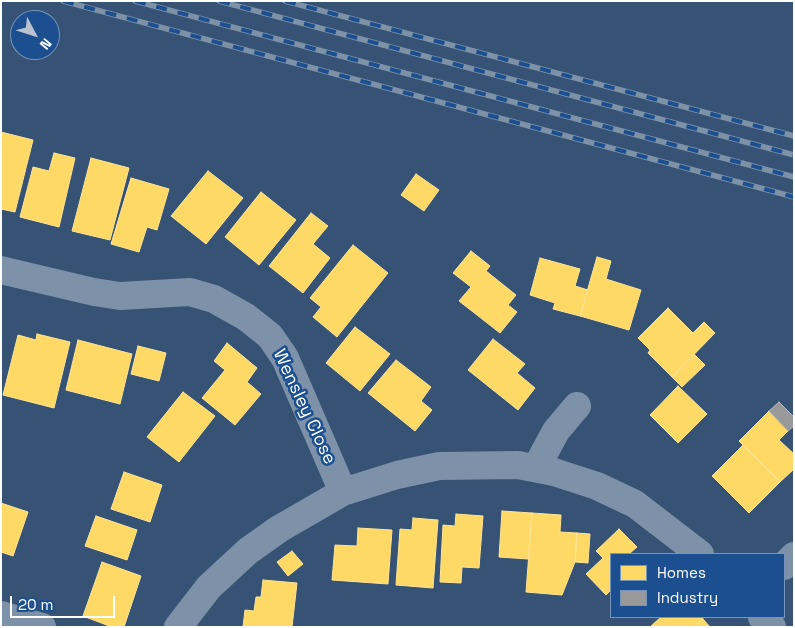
<!DOCTYPE html>
<html>
<head>
<meta charset="utf-8">
<style>
	body { margin:0 }
	#map { position:relative; width:795px; height:628px; overflow:hidden; background:#365274; font-family:"Space Grotesk",sans-serif }
	canvas { display:block }
	.frame { position:absolute; inset:0; border:2px solid #fff; pointer-events:none }
	.legend { position:absolute; left:610px; top:553px; width:175px; height:65px; box-sizing:border-box; background:#1b4f8f; border:1px solid #7695bc; margin:0; padding:6px 9px; list-style:none; font-size:15px; color:#fff }
	.legend li { display:flex; align-items:center; gap:10px; height:25px }
	.legend b { width:25px; border:1px solid #7695bc }
	.north { position:absolute; left:10px; top:10px; width:50px; height:50px; box-sizing:border-box; background:#1b4f8f; border:1px solid #7695bc; border-radius:50%; rotate:130deg; font-size:14px; font-weight:700; line-height:20px; text-align:center; color:#fff }
	.north::after { content:''; display:block; margin:auto; width:18px; height:22px; background:#b9c2ce; clip-path:polygon(50% 0,100% 100%,50% 72%,0 100%) }
	.scale { position:absolute; left:10px; top:596px; width:105px; height:22px; box-sizing:border-box; border:2px solid #fff; border-top:0; padding-left:6px; font-size:15px; line-height:18px; white-space:nowrap; color:#fff; -webkit-text-stroke:4px #1b4f8f; paint-order:stroke }
</style>
</head>
<body>
<div id="map">
<canvas width="795" height="628"></canvas>
<div class="frame"></div>
<ul class="legend">
<li><b style="height:14px;background:#ffd966"></b>Homes</li>
<li><b style="height:14px;background:#999"></b>Industry</li>
</ul>
<div class="north">N</div>
<div class="scale">20 m</div>
</div>
<script>
const context = document.querySelector('canvas').getContext('2d');
context.lineJoin = 'round';
function paint(path, color) {
  context.fillStyle = color;
  context.fill(path, 'evenodd');
}
function poly(rows) {
  const path = new Path2D();
  for (const r of rows) {
    path.moveTo(r[0], r[1]);
    for (let i = 2; i < r.length; i += 2) path.lineTo(r[i], r[i + 1]);
  }
  return path;
}
function stroke(path, color, width, dash) {
  context.strokeStyle = color;
  context.lineWidth = width;
  context.lineCap = dash ? 'butt' : 'round';
  context.setLineDash(dash || []);
  context.stroke(path);
}
function write(font, color, halo, rows, align = 'center') {
  context.font = font + ' "Space Grotesk",sans-serif';
  context.lineWidth = 5;
  context.setLineDash([]);
  context.textBaseline = 'middle';
  context.strokeStyle = halo;
  context.fillStyle = color;
  for (const [text, x, y, turn = 0] of rows) {
    context.save();
    context.translate(x, y);
    context.rotate((+turn || 0) * Math.PI / 180);
    context.textAlign = isNaN(turn) ? turn : align;
    if (halo) context.strokeText(text, 0, 0);
    context.fillText(text, 0, 0);
    context.restore();
  }
}
const homes = poly([
	[1,132,33,140,15,212,1,209,1,132],
	[54,153,75,158,59,227,20,217,33,167,49,171,54,153],
	[91,158,129,168,110,240,72,231,91,158],
	[208,171,243,198,206,244,171,216,208,171],
	[416,174,439,190,424,211,401,195,416,174],
	[131,178,169,189,157,230,147,227,139,252,111,244,131,178],
	[261,192,296,220,259,265,225,237,261,192],
	[311,213,328,226,313,244,330,258,303,293,269,266,311,213],
	[353,245,388,273,337,337,313,317,321,307,310,298,353,245],
	[471,251,490,266,486,271,516,295,508,305,517,312,500,333,459,301,471,287,453,273,471,251],
	[597,257,611,261,606,279,641,290,629,330,580,316,597,257],
	[540,258,580,269,575,286,588,290,580,316,553,309,555,303,530,295,540,258],
	[668,308,693,333,704,322,715,333,672,377,648,353,650,350,638,338,668,308],
	[355,327,390,354,360,391,326,363,355,327],
	[37,334,70,342,54,408,3,395,18,335,36,340,37,334],
	[493,339,525,364,517,373,535,388,518,410,468,370,493,339],
	[78,340,132,354,120,404,66,390,78,340],
	[227,343,257,368,247,382,261,394,235,425,202,398,225,370,214,361,227,343],
	[138,346,166,353,159,381,131,374,138,346],
	[694,354,705,365,682,387,672,377,694,354],
	[396,360,431,387,421,401,432,410,415,431,368,393,396,360],
	[678,386,707,414,678,443,650,415,678,386],
	[183,392,215,416,179,462,147,437,183,392],
	[769,411,788,431,779,440,794,454,794,469,780,482,739,441,769,411],
	[743,445,780,482,749,513,712,476,743,445],
	[124,472,162,485,150,522,111,509,124,472],
	[1,503,28,512,13,556,1,552,1,503],
	[502,511,532,513,528,559,499,557,502,511],
	[532,513,561,515,560,532,577,533,575,562,562,595,526,592,532,513],
	[456,514,483,516,479,568,462,567,461,583,440,582,443,525,455,526,456,514],
	[96,516,137,530,127,560,85,546,96,516],
	[413,518,438,520,433,588,396,585,400,529,412,530,413,518],
	[358,528,392,530,388,584,332,580,335,545,357,546,358,528],
	[619,529,637,547,629,554,611,554,611,590,606,595,586,574,603,558,596,551,619,529],
	[577,533,590,534,588,563,575,562,577,533],
	[292,551,303,564,288,576,277,562,292,551],
	[102,562,141,576,124,627,112,627,83,616,102,562],
	[263,580,297,583,292,627,243,627,245,610,254,611,256,597,261,597,263,580],
	[661,617,701,617,703,619,694,627,650,627,661,617],
	[703,619,710,627,694,627,703,619]
]);
paint(homes, '#ffd966');
stroke(homes, '#ffe494', 1);
const industry = poly([
	[779,402,794,417,794,426,788,431,769,411,779,402]
]);
paint(industry, '#999');
stroke(industry, '#b8b8b8', 1);
stroke(poly([
	[1,270,94,292,120,296,190,292,214,299,246,317,270,336,285,358,343,492],
	[536,468,556,431,577,406],
	[784,566,794,556],
	[1,615,42,627],
	[762,617,772,627],
	[178,627,209,587,248,551,279,529,343,492,397,475,439,466,518,465,554,472,597,486,635,504,700,554]
]), '#7d92a8', 28);
const rail = poly([
	[63,1,794,197],
	[135,1,794,177],
	[219,1,794,155],
	[285,1,794,136]
]);
stroke(rail, '#7e92a7', 5.5);
stroke(rail, '#1b4f8f', 4, [11]);
write('18px', '#fff', '#1b4f8f', [
	["Wensley Close",304,407,65]
]);
</script>
</body>
</html>
